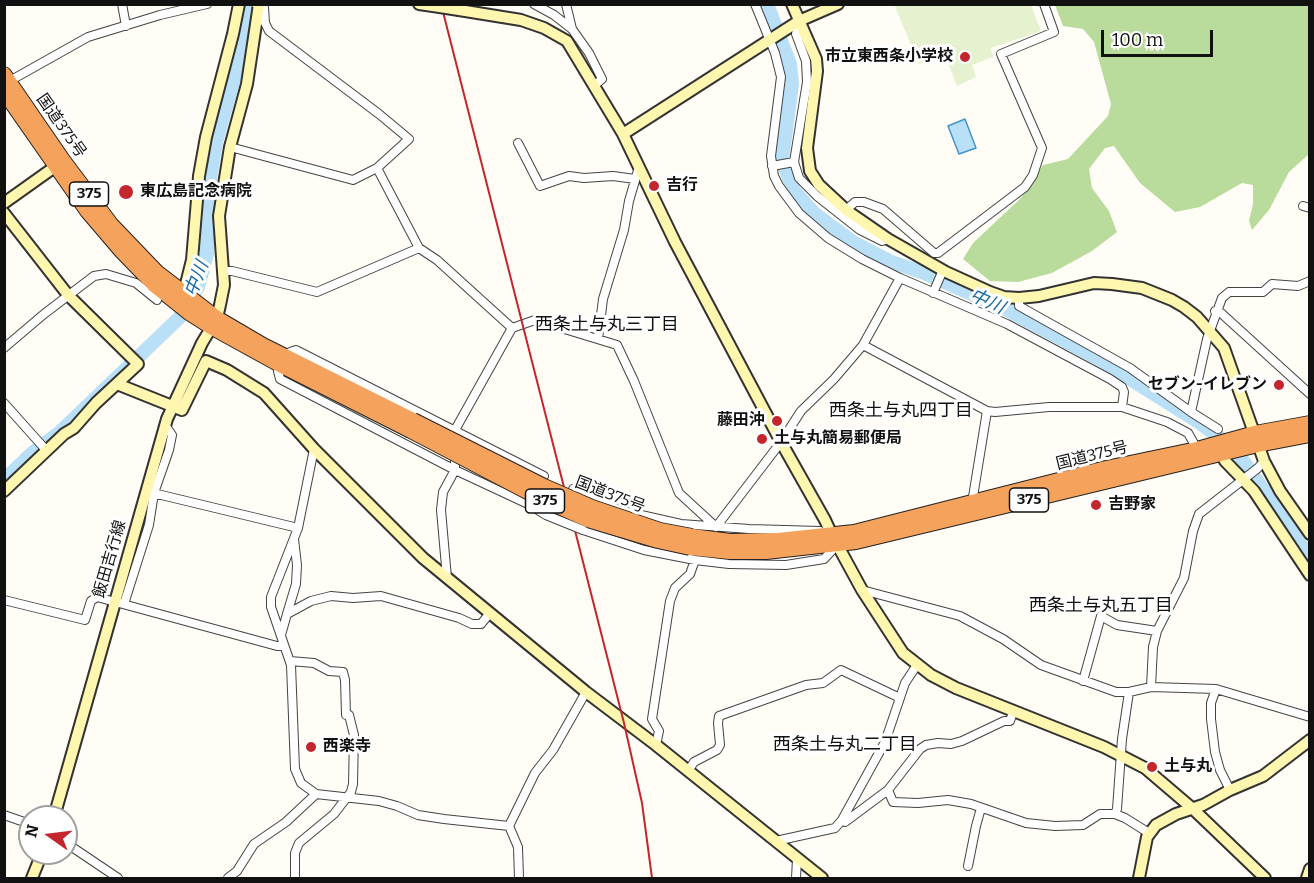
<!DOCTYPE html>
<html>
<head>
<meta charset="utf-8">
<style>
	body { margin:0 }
	#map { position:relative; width:1314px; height:883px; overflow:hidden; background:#fffdf5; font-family:Bitter,serif }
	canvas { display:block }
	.frame { position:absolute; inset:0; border:6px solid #111; pointer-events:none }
	.north { position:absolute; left:18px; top:805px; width:60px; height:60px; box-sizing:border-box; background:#fff; border:2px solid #a0a0a0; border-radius:50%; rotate:284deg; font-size:16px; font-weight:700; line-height:24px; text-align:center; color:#111 }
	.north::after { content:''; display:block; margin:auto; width:21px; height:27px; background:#c4262e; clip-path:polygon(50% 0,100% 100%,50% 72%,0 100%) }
	.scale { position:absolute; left:1101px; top:30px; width:112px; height:27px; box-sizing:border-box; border:3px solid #111; border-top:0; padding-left:8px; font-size:18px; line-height:21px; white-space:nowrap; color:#111; -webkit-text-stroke:4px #fff; paint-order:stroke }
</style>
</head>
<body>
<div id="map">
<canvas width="1314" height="883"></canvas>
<div class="frame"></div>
<div class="north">N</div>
<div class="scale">100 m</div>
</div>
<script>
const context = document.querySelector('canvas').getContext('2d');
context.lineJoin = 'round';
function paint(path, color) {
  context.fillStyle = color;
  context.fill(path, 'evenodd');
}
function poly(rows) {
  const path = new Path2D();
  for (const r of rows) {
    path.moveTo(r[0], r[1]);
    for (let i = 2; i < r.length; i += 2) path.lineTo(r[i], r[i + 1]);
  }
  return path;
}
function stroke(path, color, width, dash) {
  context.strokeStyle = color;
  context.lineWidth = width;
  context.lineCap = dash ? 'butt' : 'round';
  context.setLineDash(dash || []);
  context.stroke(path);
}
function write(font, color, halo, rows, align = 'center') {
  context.font = font + ' Bitter,"Noto Sans JP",serif';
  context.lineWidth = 6;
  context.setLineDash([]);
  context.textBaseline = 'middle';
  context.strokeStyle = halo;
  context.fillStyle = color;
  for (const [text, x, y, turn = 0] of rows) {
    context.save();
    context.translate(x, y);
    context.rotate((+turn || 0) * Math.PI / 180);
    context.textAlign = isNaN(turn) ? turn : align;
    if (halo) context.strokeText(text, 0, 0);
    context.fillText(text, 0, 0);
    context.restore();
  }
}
paint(poly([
	[1055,5,1309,5,1309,154,1289,172,1269,210,1252,230,1249,221,1253,204,1253,185,1242,183,1200,207,1175,212,1140,183,1114,146,1105,148,1089,169,1092,188,1109,211,1117,232,1092,251,1052,273,1018,282,990,281,963,259,973,243,1021,198,1043,165,1068,159,1108,116,1111,104,1094,42,1083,29,1063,26]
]), '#b9dc9c');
paint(poly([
	[900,4,1031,5,1041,31,991,48,993,57,972,65,976,77,957,86,945,55,919,64,895,7]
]), '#e6f2cf');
const water = poly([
	[965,119,976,148,959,154,948,126,965,119]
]);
paint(water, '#b9e0f7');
stroke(water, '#3f96cf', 1.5);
stroke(poly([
	[767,4,790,64,792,84,782,160,794,191,814,213,853,242,889,261,924,273,1004,308,1097,358,1197,421,1224,441,1244,462,1310,558],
	[4,480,31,454,60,432,180,317,198,287,207,254,208,223,210,220,208,191,216,142,246,35,251,4]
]), '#b9e0f7', 14);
const street = poly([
	[122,4,126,26],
	[256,4,264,7,265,23,269,31,379,114,409,139,377,168,419,248,437,260,512,328],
	[534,4,554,15,572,29],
	[566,4,572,29,589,53,602,79,595,85],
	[755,4,775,53,781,77,771,156,774,176,779,186,799,213,828,238,862,259,900,278],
	[6,83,88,37,160,15,207,4],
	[518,143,540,186,569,176,584,178,613,176,635,179],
	[230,147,353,180,377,168],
	[794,162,807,82,806,61,796,34,799,21],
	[772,166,794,162,799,178,817,196,860,230,882,241,888,239],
	[1303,206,1310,208],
	[846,210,855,202,864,202,883,209,934,253,938,253,1025,187,1033,175,1042,148,1001,54,1054,32,1044,4],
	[224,271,232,271,317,292,419,248],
	[933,293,943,270],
	[1019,298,1019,306,1130,368,1191,412,1218,429],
	[1215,311,1221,313,1310,394],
	[598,339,603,299,624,230,629,201,639,167],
	[863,345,900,278,1007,324,1110,379,1122,387,1124,392,1122,407],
	[4,348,44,314,94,276,106,274,136,283,157,300],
	[286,357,290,352,296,350,544,476,530,505],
	[280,365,278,371,280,379,455,470,530,505,546,515],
	[4,403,46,450],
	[987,411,995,412,1049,407,1122,407,1167,422,1188,433,1197,449],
	[1191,412,1207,339,1222,298,1229,292,1263,292,1272,284,1298,286,1310,281],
	[314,449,298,528,271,597,271,607,291,665,295,769,301,783,316,794,379,801,397,806,418,815,444,819,509,826],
	[573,489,619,510,681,524,749,529,820,531],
	[149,492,298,528],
	[716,527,781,442,801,411,834,379,863,345,987,411,972,503],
	[583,530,644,550,695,560,729,564,786,565,824,559,836,546],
	[447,578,441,510,443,492,455,470,455,430,512,328,535,320,617,345,634,381,679,493,716,527],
	[862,590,960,616,1003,639,1041,665,1116,692,1129,692,1151,687,1153,647,1157,631,1184,578,1193,531,1199,514,1258,468,1264,461],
	[4,600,85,620,91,601,97,597,277,646,284,646],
	[124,604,149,525,154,493,169,450,172,435,165,425],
	[287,614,296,584,297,565,294,539],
	[281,635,287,614,311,601,331,596,353,598,381,596,459,618,472,624,481,624,490,613],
	[290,661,314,663,329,671,343,672,345,680,346,715,349,715,354,735,353,784,351,792,334,814,299,843,295,853,295,878],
	[1083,681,1101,616,1117,625,1157,631],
	[1151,687,1216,689,1310,717],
	[1216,689,1211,703,1211,719,1215,752,1220,770,1230,790],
	[656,745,659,731,652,719,670,601,675,588,690,574,695,560],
	[688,771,694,762,717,750,720,745,718,723,719,716,806,685,823,683,841,670,900,698],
	[888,790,893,802,918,803,948,800,971,804,1026,823,1055,826,1083,825,1100,814,1115,814,1125,818,1149,833],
	[1115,814,1117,809,1122,739,1129,692],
	[4,815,30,824],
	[842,820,845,822,888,790,920,749,926,745,938,743,951,744,962,741,1004,721,1010,721,1013,712],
	[776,841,835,828,842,820,885,742,905,683,917,665],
	[66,843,118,878],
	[968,866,976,826,981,808],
	[228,878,237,871,254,844,286,822,316,794],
	[519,878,518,847,509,826,535,773,553,750,586,692],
	[796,878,797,859]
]);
const secondary = poly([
	[419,4,433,6],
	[792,4,816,59,817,71,807,148,810,171,819,185,846,210,888,239,946,272,990,292,1004,297,1019,298,1039,296,1094,283,1112,284,1142,288,1172,300,1184,307,1197,317,1224,348,1264,461,1280,491,1310,534],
	[459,10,521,20,544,28,567,41,623,134,675,242,781,442,825,520,832,535,862,590,903,653,931,675,956,688,1104,747,1145,768,1193,809,1265,878],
	[623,134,799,21,838,4],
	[4,203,56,166],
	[4,213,68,295,138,364,96,403,74,428,64,434,4,491],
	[180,292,185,288,192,260,199,176,206,137,233,34,239,4],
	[117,384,182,410,206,361,227,370,264,393,314,449,423,558,586,692,656,745,822,878],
	[1222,454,1225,461,1254,491,1310,575],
	[54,817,167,419,202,343,217,318,220,305,224,285,219,216,230,147,247,84,259,4],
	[32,878,42,853],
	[1139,878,1147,837,1156,825,1176,814,1203,805,1230,790,1263,776,1310,740],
	[1307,878,1310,869]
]);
const highway = poly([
	[4,74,63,160,111,224,157,272,217,318,263,345,413,420],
	[4,92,87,211,122,252,154,285,189,313,211,327,280,365,409,430],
	[692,536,730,541,778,540,854,532,1106,468,1197,449,1255,433,1310,423],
	[690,548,730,552,766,552,856,542,1258,445,1310,435]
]);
stroke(street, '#444', 10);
stroke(secondary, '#333', 14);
stroke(highway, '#222', 16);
stroke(street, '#fff', 8);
stroke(secondary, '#fff6b0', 10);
stroke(highway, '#f5a25d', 14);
stroke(poly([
	[441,4,624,723,642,803,652,878]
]), '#c4262e', 2);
const streetBridge = poly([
	[546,515,583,530]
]);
const secondaryBridge = poly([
	[433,6,459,10]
]);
const highwayBridge = poly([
	[413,420,544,486,592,507,660,530,692,536],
	[409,430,535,496,588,520,658,541,690,548]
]);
stroke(streetBridge, '#444', 10, []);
stroke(secondaryBridge, '#333', 14, []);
stroke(highwayBridge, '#222', 16, []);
stroke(streetBridge, '#fff', 8);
stroke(secondaryBridge, '#fff6b0', 10);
stroke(highwayBridge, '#f5a25d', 14);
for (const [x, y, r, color] of [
	[965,57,6,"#c4262e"],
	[654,186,6,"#c4262e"],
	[126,192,8,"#c4262e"],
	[1279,385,6,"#c4262e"],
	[777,421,6,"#c4262e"],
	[762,439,6,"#c4262e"],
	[1096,505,6,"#c4262e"],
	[311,747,6,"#c4262e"],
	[1152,767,6,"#c4262e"]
]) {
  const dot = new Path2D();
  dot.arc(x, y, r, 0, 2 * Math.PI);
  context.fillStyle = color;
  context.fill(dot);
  stroke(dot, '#fff', 2);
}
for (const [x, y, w] of [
	[89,194,39],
	[1029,500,39],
	[545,501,39]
]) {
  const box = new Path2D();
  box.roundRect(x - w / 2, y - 12, w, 24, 4.5);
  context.fillStyle = '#fff';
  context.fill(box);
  stroke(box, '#111', 1.5);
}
write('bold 15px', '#111', null, [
	["375",89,194],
	["375",1029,500],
	["375",545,501]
]);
write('bold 16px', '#111', '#fff', [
	["市立東西条小学校",953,57,"right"],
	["吉行",666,186],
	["東広島記念病院",140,192],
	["セブン-イレブン",1267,385,"right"],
	["藤田沖",765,421,"right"],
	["土与丸簡易郵便局",774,439],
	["吉野家",1108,505],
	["西楽寺",323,747],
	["土与丸",1164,767]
], 'left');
write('16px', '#111', '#fff', [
	["国道375号",61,126,55],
	["国道375号",1092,456,-14],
	["国道375号",610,495,21],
	["飯田吉行線",110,559,-74]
]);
write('italic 18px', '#1768a6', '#fff', [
	["中川",197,279,-69],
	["中川",987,302,24]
]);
write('18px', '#111', '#fff', [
	["西条土与丸三丁目",607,325],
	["西条土与丸四丁目",901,411],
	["西条土与丸五丁目",1101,606],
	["西条土与丸二丁目",845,745]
]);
</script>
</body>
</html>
